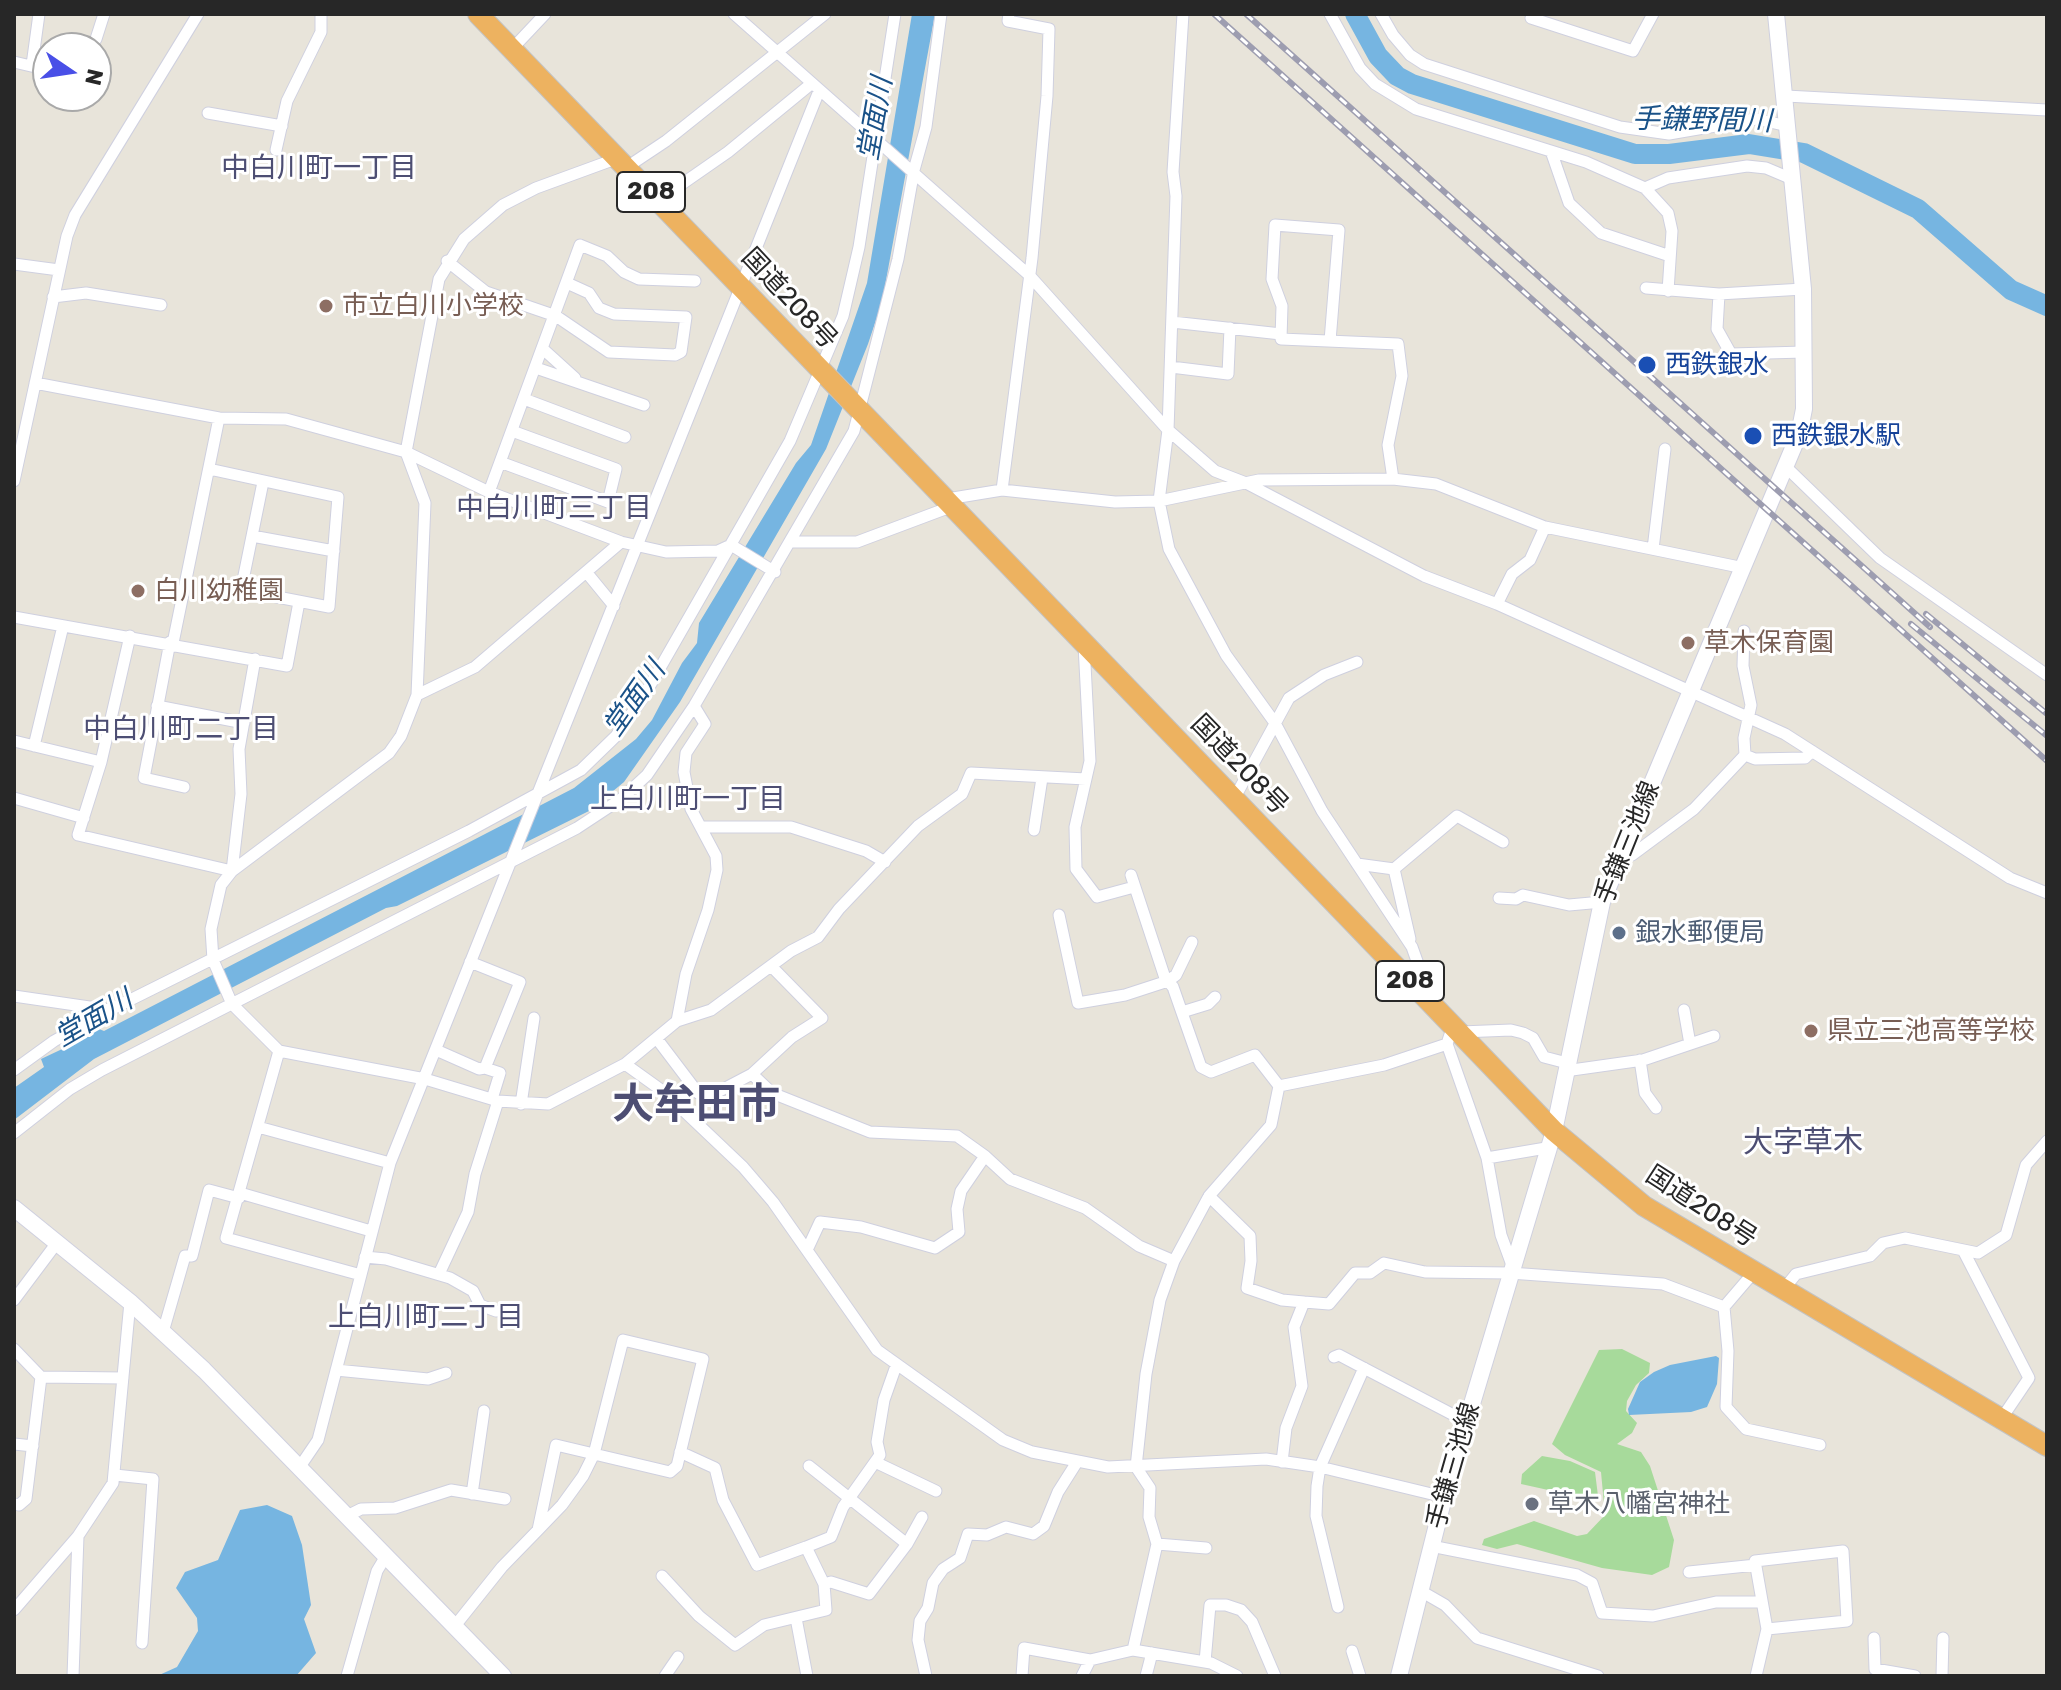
<!DOCTYPE html>
<html>
<head>
<meta charset="utf-8">
<style>
	body { margin:0 }
	#map { position:relative; width:2061px; height:1690px; overflow:hidden; background:#e8e4da; font-family:Rubik,sans-serif }
	canvas { display:block }
	.frame { position:absolute; inset:0; border:16px solid #272727; pointer-events:none }
	.north { position:absolute; left:32px; top:32px; width:80px; height:80px; box-sizing:border-box; background:#fff; border:2px solid #a9a9a9; border-radius:50%; rotate:103deg; font-size:22px; font-weight:700; line-height:32px; text-align:center; color:#272727 }
	.north::after { content:''; display:block; margin:auto; width:28px; height:36px; background:#494fe7; clip-path:polygon(50% 0,100% 100%,50% 72%,0 100%) }
</style>
</head>
<body>
<div id="map">
<canvas width="2061" height="1690"></canvas>
<div class="frame"></div>
<div class="north">N</div>
</div>
<script>
const context = document.querySelector('canvas').getContext('2d');
context.lineJoin = 'round';
function paint(path, color) {
  context.fillStyle = color;
  context.fill(path, 'evenodd');
}
function poly(rows) {
  const path = new Path2D();
  for (const r of rows) {
    path.moveTo(r[0], r[1]);
    for (let i = 2; i < r.length; i += 2) path.lineTo(r[i], r[i + 1]);
  }
  return path;
}
function stroke(path, color, width, dash) {
  context.strokeStyle = color;
  context.lineWidth = width;
  context.lineCap = dash ? 'butt' : 'round';
  context.setLineDash(dash || []);
  context.stroke(path);
}
function write(font, color, halo, rows, align = 'center') {
  context.font = font + ' Rubik,"Noto Sans JP",sans-serif';
  context.lineWidth = 6;
  context.setLineDash([]);
  context.textBaseline = 'middle';
  context.strokeStyle = halo;
  context.fillStyle = color;
  for (const [text, x, y, turn = 0] of rows) {
    context.save();
    context.translate(x, y);
    context.rotate((+turn || 0) * Math.PI / 180);
    context.textAlign = isNaN(turn) ? turn : align;
    if (halo) context.strokeText(text, 0, 0);
    context.fillText(text, 0, 0);
    context.restore();
  }
}
paint(poly([
	[1622,1349,1650,1363,1649,1373,1636,1385,1627,1401,1626,1411,1637,1423,1632,1433,1617,1444,1641,1452,1650,1466,1674,1540,1669,1567,1652,1575,1602,1568,1517,1544,1497,1549,1482,1545,1484,1539,1534,1521,1577,1536,1587,1534,1605,1515,1601,1472,1565,1455,1552,1444,1599,1350],
	[1542,1456,1570,1461,1595,1472,1598,1496,1589,1499,1521,1484,1522,1474]
]), '#a7da9b');
paint(poly([
	[912,14,935,14,882,302,868,344,826,449,680,702,624,782,589,811,397,906,386,908,94,1059,14,1120,14,1088,44,1067,41,1059,92,1035,94,1027,104,1031,574,788,636,739,652,720,682,663,697,643,699,623,796,463,811,445,867,283],
	[1716,1356,1719,1358,1717,1384,1707,1407,1691,1412,1629,1415,1628,1409,1640,1382,1654,1372,1670,1365],
	[267,1505,292,1516,302,1545,311,1605,304,1619,316,1653,296,1676,157,1676,177,1667,198,1631,197,1618,176,1588,185,1572,218,1560,240,1510]
]), '#76b5e1');
stroke(poly([
	[1355,14,1378,56,1397,76,1412,84,1635,154,1669,154,1749,144,1804,153,1918,209,2011,290,2047,306]
]), '#76b5e1', 20);
const street = poly([
	[734,14,1029,275,1168,430,1215,471,1246,483,1424,576,1497,604,1785,734,2010,878,2047,893],
	[1183,14,1173,172,1176,196,1168,430,1159,501,1169,549,1226,655,1275,723,1322,811,1412,947,1423,978,1421,992],
	[1330,14,1360,68,1375,84,1416,109,1586,162,1645,188,1668,213,1672,231,1668,291],
	[1381,14,1393,35,1410,55,1424,64,1620,127,1669,134,1756,119,1788,126],
	[1533,14,1531,18,1633,51,1653,14],
	[88,48,96,39,104,14],
	[512,49,545,14],
	[14,62,48,70],
	[32,65,39,14],
	[1786,96,2047,110],
	[208,113,282,126],
	[276,150,287,101,321,32,321,14],
	[1551,151,1569,203,1601,233,1670,256],
	[618,158,536,188,503,205,464,239,439,279,406,452,425,503,417,695,401,736,389,753,232,871,221,885,211,929,213,960,232,1004,279,1051,425,1079,498,1101,548,1104,625,1064,677,1021,711,1010,791,951,818,937,839,909,918,826,962,794,971,773,1086,779],
	[627,167,666,141,825,14],
	[1645,188,1668,178,1747,166,1766,168,1792,179],
	[659,200,728,152,811,84],
	[447,261,486,292,556,316,609,352,675,355,681,352,686,317,614,314,599,308,589,293,567,283],
	[14,264,59,270],
	[1646,288,1719,294,1803,289],
	[1719,294,1717,329,1731,354,1804,352],
	[53,297,86,293,161,305],
	[1172,322,1281,334],
	[1330,341,1339,230,1275,225,1272,279,1282,306,1281,339,1398,344,1402,376,1388,445,1393,479],
	[543,349,575,378],
	[1171,367,1228,374,1230,328],
	[536,368,644,405],
	[35,383,219,418,286,419,406,452,489,492,621,542,666,552,718,551,731,545],
	[524,399,625,437],
	[500,462,608,502,616,469,512,431],
	[1786,467,1880,558,2047,675],
	[209,469,338,497,329,607,241,590,263,482],
	[14,481,67,236,75,215,198,14],
	[1002,490,1032,258,1047,96,1049,29,1008,21,1009,14],
	[489,492,580,245,607,256,624,272,639,279,695,281],
	[947,499,1002,490,1115,502,1159,501,1259,480,1393,479,1436,484,1545,527,1744,568],
	[252,536,334,551],
	[793,542,857,542,953,506],
	[731,545,775,572],
	[1653,549,1665,449],
	[587,573,614,606],
	[1497,604,1512,574,1530,560,1545,527],
	[14,617,287,666,299,602],
	[1744,631,1743,666,1751,705,1744,738,1745,755,1755,759,1805,758,1812,751],
	[130,636,101,762,78,835,232,871],
	[170,642,144,778,184,787],
	[173,643,219,418],
	[1084,645,1090,761,1075,827,1076,869,1097,897,1134,887],
	[417,695,475,667,621,542],
	[157,706,244,723],
	[14,741,101,762],
	[34,746,63,626],
	[14,798,84,818],
	[1234,799,1289,698,1324,675,1357,662],
	[702,827,791,827,866,851,885,862],
	[1034,830,1042,778],
	[1619,856,1632,855,1694,809,1745,755],
	[1357,864,1394,869,1457,816,1503,842],
	[1394,869,1410,939],
	[232,871,241,794,239,749,255,659],
	[1131,875,1165,978,1173,987,1201,1067,1211,1072,1255,1055,1279,1086,1271,1125,1209,1196,1174,1261,1160,1300,1146,1374,1136,1467,1150,1488,1149,1517,1157,1544,1133,1650],
	[1499,898,1516,899,1523,895,1569,905,1602,902],
	[1059,915,1078,1003,1125,995,1168,981,1176,975,1192,942],
	[470,962,520,982,485,1068,500,1073,492,1099],
	[14,996,110,1010],
	[1684,1010,1690,1044],
	[1182,1012,1208,1004,1215,997],
	[677,1021,686,974,708,910,717,870,716,856,691,809,684,772,686,753,705,724,694,706],
	[1453,1025,1447,1044,1487,1158,1546,1148],
	[1461,1032,1511,1030,1523,1033,1533,1038,1544,1057,1567,1063],
	[657,1039,698,1093,712,1095,752,1074,772,1093,870,1132,957,1136,985,1156,1010,1179,1085,1208,1139,1246,1174,1261],
	[436,1050,479,1069,485,1068],
	[279,1051,226,1238,361,1275],
	[1640,1060,1645,1093,1656,1108],
	[625,1064,664,1092,743,1167,773,1202,877,1350,1003,1440,1032,1452,1108,1467,1266,1459,1320,1467,1444,1497],
	[14,1070,54,1041,110,1010,469,831,581,770,616,736,644,696,790,441,843,316,859,247,895,14],
	[1565,1071,1643,1060,1714,1036],
	[752,1074,792,1037,822,1018,772,967],
	[1279,1086,1384,1065,1447,1044],
	[521,1104,534,1018],
	[258,1127,390,1163],
	[14,1133,70,1089,102,1070,577,828,621,799,647,775,694,706,854,431,898,259,914,170,926,127,941,14],
	[1487,1158,1501,1235,1512,1265],
	[240,1193,371,1231],
	[1209,1196,1250,1236,1251,1261,1247,1288,1282,1300,1304,1302,1294,1327,1302,1386,1286,1428,1282,1462],
	[807,1250,820,1222,861,1227,935,1248,959,1232,957,1209,961,1191,985,1156],
	[1964,1252,2029,1378,2006,1412,2005,1421],
	[365,1257,386,1259,450,1278,473,1291,480,1305,496,1311],
	[439,1274,468,1212,475,1174,498,1101],
	[1784,1289,1796,1274,1870,1256,1883,1243,1905,1238,1978,1253,2006,1235,2026,1165,2047,1141],
	[14,1300,56,1244],
	[1304,1302,1329,1304,1355,1273,1370,1273,1384,1263,1425,1272,1510,1273,1663,1284,1724,1307,1728,1351,1726,1407,1746,1429,1820,1445],
	[1724,1307,1754,1272],
	[163,1332,185,1256,192,1256,209,1190,239,1198],
	[14,1349,41,1377,123,1378],
	[1334,1357,1339,1355,1356,1364,1467,1422],
	[336,1370,428,1379,446,1373],
	[14,1444,33,1446],
	[680,1452,715,1468,723,1500,757,1565,806,1547,831,1537,843,1507,880,1455,877,1442,884,1400,896,1366],
	[875,1462,936,1491],
	[809,1466,907,1544],
	[299,1468,318,1440,390,1163,819,91],
	[115,1475,153,1479,142,1643],
	[472,1494,484,1411],
	[14,1504,19,1505,26,1499,41,1377],
	[347,1516,361,1509,395,1508,451,1490,505,1499],
	[1157,1544,1206,1548],
	[1431,1546,1577,1575,1592,1583,1602,1613,1653,1616,1716,1602,1761,1602],
	[806,1547,824,1584],
	[1843,1551,1847,1621,1767,1629,1755,1561,1843,1551],
	[1689,1572,1756,1565],
	[662,1576,699,1616,735,1645,764,1625,826,1610,824,1584,831,1582,869,1594,907,1544,922,1517],
	[1419,1590,1445,1605,1477,1638,1598,1676],
	[1338,1607,1316,1516,1317,1486,1320,1467,1364,1368],
	[14,1610,78,1536,113,1483,130,1302],
	[796,1618,807,1676],
	[454,1627,502,1567,538,1530,562,1505,583,1476,594,1454,623,1340,703,1359,677,1466,670,1472,556,1445,538,1530],
	[1874,1638,1875,1669,1915,1676],
	[1352,1651,1360,1676],
	[1205,1662,1210,1605,1226,1605,1241,1610,1252,1622,1275,1676],
	[73,1676,78,1536],
	[347,1676,377,1571,386,1556],
	[665,1676,678,1657],
	[926,1676,918,1640,920,1621,928,1608,933,1583,943,1569,960,1558,968,1534,987,1535,1006,1527,1033,1534,1044,1526,1058,1492,1077,1462],
	[1022,1676,1024,1648,1090,1660,1133,1650,1211,1663,1237,1676],
	[1082,1676,1090,1660],
	[1146,1676,1152,1653],
	[1756,1676,1767,1629],
	[1942,1676,1943,1638]
]);
const secondary = poly([
	[14,1208,130,1302,204,1370,503,1676],
	[1399,1676,1444,1497,1554,1131,1602,902,1799,434,1804,409,1803,289,1776,14]
]);
const highway = poly([
	[478,14,1554,1131,1644,1206,2047,1446]
]);
stroke(street, '#cfd0df', 13);
stroke(secondary, '#cfd0df', 18);
stroke(highway, '#c3c3c3', 22);
stroke(street, '#fff', 11);
stroke(secondary, '#fff', 16);
stroke(highway, '#edb260', 20);
const rail = poly([
	[1214,14,2047,761],
	[1246,14,1930,627],
	[1926,614,2047,714],
	[1911,624,2047,736]
]);
stroke(rail, '#9d9db0', 6);
stroke(rail, '#fff', 3, [9]);
for (const [x, y, r, color] of [
	[326,306,8,"#8d6e63"],
	[1647,365,10,"#1a4fb4"],
	[1753,436,10,"#1a4fb4"],
	[138,591,8,"#8d6e63"],
	[1688,643,8,"#8d6e63"],
	[1619,933,8,"#5c6f8a"],
	[1811,1031,8,"#8d6e63"],
	[1532,1504,8,"#6b7280"]
]) {
  const dot = new Path2D();
  dot.arc(x, y, r, 0, 2 * Math.PI);
  context.fillStyle = color;
  context.fill(dot);
  stroke(dot, '#fff', 3);
}
for (const [x, y, w] of [
	[651,192,68],
	[1410,981,68]
]) {
  const box = new Path2D();
  box.roundRect(x - w / 2, y - 20, w, 40, 6);
  context.fillStyle = '#fff';
  context.fill(box);
  stroke(box, '#272727', 2);
}
write('bold 24px', '#272727', null, [
	["208",651,192],
	["208",1410,981]
]);
write('26px', '#272727', '#fff', [
	["国道208号",789,299,47],
	["国道208号",1239,765,46],
	["手鎌三池線",1628,843,-68],
	["国道208号",1701,1207,33],
	["手鎌三池線",1454,1466,-74]
]);
write('26px', '#785e54', '#fff', [
	["市立白川小学校",342,306],
	["白川幼稚園",154,591],
	["草木保育園",1704,643],
	["県立三池高等学校",1827,1031]
], 'left');
write('26px', '#164399', '#fff', [
	["西鉄銀水",1665,365],
	["西鉄銀水駅",1771,436]
], 'left');
write('26px', '#4e5e75', '#fff', [
	["銀水郵便局",1635,933]
], 'left');
write('26px', '#5b616d', '#fff', [
	["草木八幡宮神社",1548,1504]
], 'left');
write('italic 28px', '#1a5288', '#fff', [
	["堂面川",876,119,-80],
	["手鎌野間川",1702,121,1],
	["堂面川",635,699,-55],
	["堂面川",94,1019,-30]
]);
write('28px', '#4d4e73', '#fff', [
	["中白川町一丁目",319,169],
	["中白川町三丁目",554,509],
	["中白川町二丁目",181,730],
	["上白川町一丁目",688,800],
	["上白川町二丁目",426,1318]
]);
write('30px', '#4d4e73', '#fff', [
	["大字草木",1803,1143]
]);
write('bold 42px', '#4d4e73', '#fff', [
	["大牟田市",696,1106]
]);
</script>
</body>
</html>
